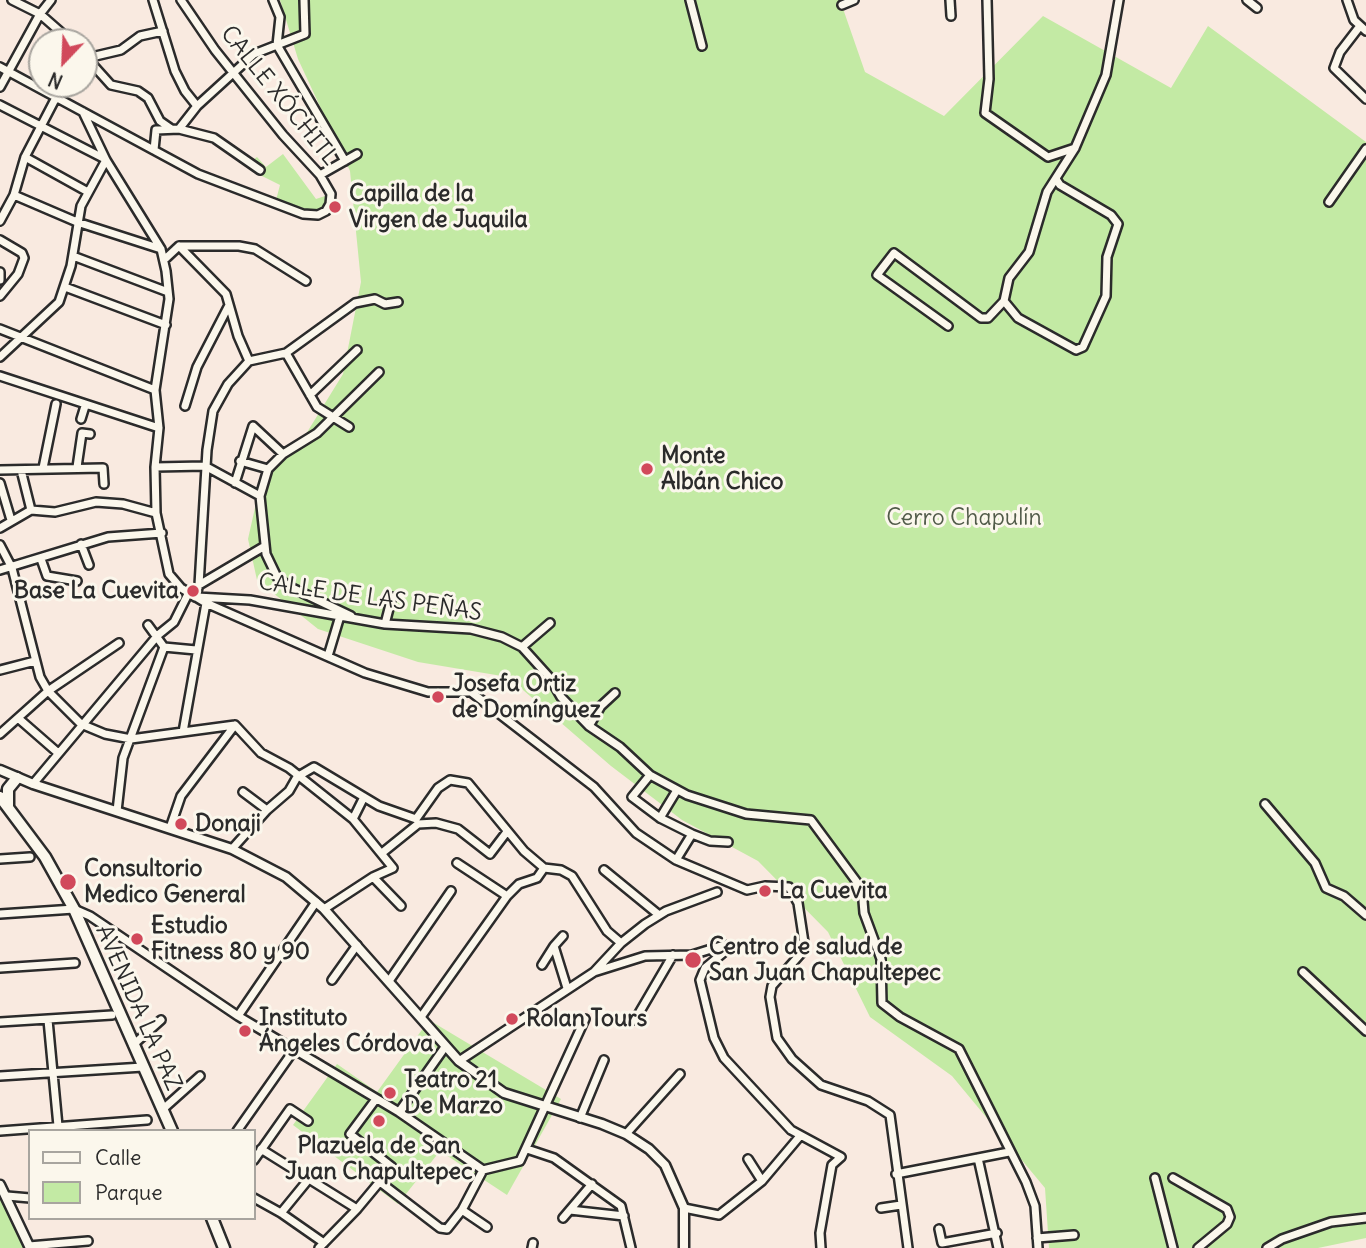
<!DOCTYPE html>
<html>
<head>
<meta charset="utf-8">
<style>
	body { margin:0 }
	#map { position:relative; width:1366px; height:1248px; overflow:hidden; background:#f9eae0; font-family:Delius,sans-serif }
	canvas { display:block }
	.legend { position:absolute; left:28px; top:1129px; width:228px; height:91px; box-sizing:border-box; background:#fbf7ec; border:2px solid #a8a59f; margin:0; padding:9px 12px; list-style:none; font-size:21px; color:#2b2b2b }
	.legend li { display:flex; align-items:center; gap:14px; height:35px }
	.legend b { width:35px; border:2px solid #a8a59f }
	.north { position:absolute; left:28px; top:28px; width:70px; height:70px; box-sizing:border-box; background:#fbf7ec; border:2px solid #a8a59f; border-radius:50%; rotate:203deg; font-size:19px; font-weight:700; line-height:28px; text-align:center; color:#2b2b2b }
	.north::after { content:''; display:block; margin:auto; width:24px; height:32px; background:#d1495b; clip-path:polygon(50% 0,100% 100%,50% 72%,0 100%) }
</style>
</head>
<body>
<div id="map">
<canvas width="1366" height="1248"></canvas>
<ul class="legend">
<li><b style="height:9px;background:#fbf7ec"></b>Calle</li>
<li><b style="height:19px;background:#c3eaa4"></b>Parque</li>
</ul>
<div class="north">N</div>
</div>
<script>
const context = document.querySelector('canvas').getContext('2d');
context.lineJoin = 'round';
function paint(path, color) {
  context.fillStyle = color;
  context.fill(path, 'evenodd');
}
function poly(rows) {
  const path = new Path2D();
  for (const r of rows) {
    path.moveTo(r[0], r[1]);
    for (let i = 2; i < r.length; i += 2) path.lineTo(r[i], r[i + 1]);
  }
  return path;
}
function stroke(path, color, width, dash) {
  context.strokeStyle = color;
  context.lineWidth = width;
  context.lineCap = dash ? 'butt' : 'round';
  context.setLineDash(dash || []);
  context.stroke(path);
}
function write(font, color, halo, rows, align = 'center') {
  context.font = font + ' Delius,sans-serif';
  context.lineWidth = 6;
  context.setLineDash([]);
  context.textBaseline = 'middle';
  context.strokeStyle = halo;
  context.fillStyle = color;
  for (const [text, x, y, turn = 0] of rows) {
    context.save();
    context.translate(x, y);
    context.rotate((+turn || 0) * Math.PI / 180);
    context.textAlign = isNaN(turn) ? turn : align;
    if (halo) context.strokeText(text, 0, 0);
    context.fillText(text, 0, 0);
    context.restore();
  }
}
paint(poly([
	[280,0,840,0,865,72,944,116,1043,16,1171,88,1208,26,1366,142,1366,1238,1318,1248,1049,1248,1045,1188,952,1076,870,1017,828,932,758,861,682,820,611,766,508,677,418,662,318,629,257,580,248,539,261,481,278,452,296,444,306,434,343,374,361,282,350,171,298,59],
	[283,154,316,199,331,194,330,204,318,215,275,204,280,185,258,174,253,160,257,157,266,167],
	[429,1020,561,1099,507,1195,440,1151,398,1204,293,1125,337,1064,377,1092],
	[0,1186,30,1248,0,1248]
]), '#c3eaa4');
const minor = poly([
	[12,0,40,14,72,42],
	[153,0,175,71,185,91,197,106],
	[273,0,280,17,277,45,345,161],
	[690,0,702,46],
	[950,0,951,16],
	[987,0,989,79,985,113,1048,157,1075,148],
	[1247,0,1257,8],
	[1347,0,1354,20,1366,31],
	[842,5,854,0],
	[1360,26,1340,52,1334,68,1366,99],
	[84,55,111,85,138,91,148,98,160,121,170,128],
	[87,58,121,50,140,36,163,31],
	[0,67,198,174,303,214,318,215,326,211,330,204,331,194,320,175,283,135,215,50,181,0],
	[0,87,40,14,51,0],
	[0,105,105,159],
	[83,112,106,160,161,249,166,271,169,299,155,390,159,428,155,467,156,513,169,574,181,588,206,603,365,673,428,692,471,692,594,787,636,833,676,860,747,890,765,886,789,887,798,903,805,949,772,986,770,997,777,1038,792,1059,821,1085,868,1101,890,1115,908,1248],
	[179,129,197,106,254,54,305,34,304,0],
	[154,150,156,130,179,129,214,138,260,170],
	[25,157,88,192],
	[320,175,357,154],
	[14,195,77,222,161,249],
	[1329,202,1366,149],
	[0,221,14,195,25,157,63,84],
	[0,240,22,253,24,258,18,274,0,296],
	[179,246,226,294,238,336,249,361],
	[73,256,168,292],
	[164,260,179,246,239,246,255,249,306,281],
	[0,272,0,280],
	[65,287,166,325],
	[1004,301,1018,318,1076,350,1083,347,1106,296,1107,257,1118,224,1111,215,1060,185,1056,179],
	[948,326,877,275,894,253,981,318,988,318,1004,301,1009,278,1029,252,1047,192,1075,148,1106,75,1119,0],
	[0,329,155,390],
	[286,353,317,407,349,427],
	[0,357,59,302,71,266,81,206,106,160],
	[0,376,159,428],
	[310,395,357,350],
	[185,406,197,367,228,307],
	[81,419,85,406],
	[240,461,268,469],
	[77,467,82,433,90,434],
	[155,467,205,466,260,496],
	[43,468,56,404],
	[0,470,103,468,104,484],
	[21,470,31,510],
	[0,483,11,520],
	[235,483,253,426,283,454],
	[0,528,31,510,55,512,96,502,123,504,156,513],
	[81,544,89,565],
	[0,545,12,568,40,677,48,691,81,724,105,734,131,739,235,725,261,753,289,768,353,819,393,868,373,877,324,909],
	[41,559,47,576,77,581],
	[0,570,108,537,162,533],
	[199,585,265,546],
	[195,597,199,585,207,450,213,411,228,384,249,361,286,353,355,303,375,299,385,304,398,302],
	[197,597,250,600,385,624,471,629,502,637,522,647,550,678,561,697,589,726,620,747,650,775,687,795,746,814,811,820,862,889,864,913,881,959,882,1003,900,1017,959,1049,1026,1182,1035,1206,1038,1248],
	[351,616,288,586,277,577,266,554,260,496,268,469,283,454,317,433,379,372],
	[385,624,392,597],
	[164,647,196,650],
	[522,647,550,623],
	[328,656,340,616],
	[0,670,35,661],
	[18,718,57,752],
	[589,726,601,706,615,693],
	[183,732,206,603],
	[0,734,48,691,119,643],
	[650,775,632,797,660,818,692,834,710,841,728,842],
	[33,784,158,635,174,622,188,594],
	[243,792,267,810],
	[1265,804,1315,863,1326,888,1344,896,1366,915],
	[117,811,123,758,164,647,148,625],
	[660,818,677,790],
	[353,819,364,797],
	[416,819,438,788,450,780,468,783,524,851,544,868,561,870,572,876,607,931,621,943],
	[170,828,181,796,235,725],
	[232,849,267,810,289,791,297,777,314,767,379,806,416,819],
	[382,853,418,824,436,823,458,829,490,854,506,833],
	[0,859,30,857],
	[676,860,692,834],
	[457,863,507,896],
	[604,870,659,915],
	[373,877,401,906],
	[0,914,74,909,90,916,238,1016,399,1112,483,1170,520,1161,585,1019],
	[563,936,554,946,567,988],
	[542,965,554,946],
	[0,968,75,963],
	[594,972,645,956,692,955,724,945,723,953,705,968,700,980,714,1038,724,1058,791,1130,841,1157,832,1165,820,1233,821,1248],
	[1303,972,1366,1031],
	[332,980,357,945],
	[389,981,451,891],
	[238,1016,316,902],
	[421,1017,507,896,519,884,537,878,544,868],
	[48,1020,58,1126],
	[635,1020,673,955],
	[0,1022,112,1015],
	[133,1045,161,1020],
	[459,1061,594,972,621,943,645,924,666,911,717,892],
	[0,1076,143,1067],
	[162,1110,200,1076],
	[399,1112,445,1047],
	[580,1118,604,1060],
	[0,1131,147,1120],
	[237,1131,294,1050],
	[626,1134,680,1074],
	[261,1149,357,1209],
	[527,1149,554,1158,621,1206,631,1248],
	[978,1158,998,1248],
	[748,1159,762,1181],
	[254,1160,290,1109,308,1121],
	[896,1174,1009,1152],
	[1155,1178,1173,1248],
	[1173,1178,1227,1209,1230,1217,1227,1224,1198,1248],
	[380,1182,440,1228,447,1229,462,1210,483,1170],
	[7,1196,30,1198],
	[254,1198,281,1213,324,1243],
	[684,1208,719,1215,762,1181,800,1136],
	[881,1208,901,1205],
	[462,1210,487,1227],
	[570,1210,624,1216],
	[281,1213,308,1180],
	[563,1218,592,1184],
	[939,1229,942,1243,997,1233],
	[1037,1238,1074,1235],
	[29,1246,88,1241],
	[319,1248,357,1209,392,1167,350,1134,376,1099],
	[532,1248,533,1243],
	[1267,1248,1282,1239,1331,1222,1366,1218]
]);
const tertiary = poly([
	[0,770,33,784,232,849,286,877,324,909,459,1061,504,1093,602,1124,626,1134,649,1149,665,1165,684,1208,684,1248],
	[0,1185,30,1248]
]);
const secondary = poly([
	[0,797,45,857,74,909,172,1131],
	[8,806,8,789,17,778],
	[212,1218,224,1248]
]);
stroke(minor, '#2b2b2b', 12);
stroke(tertiary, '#2b2b2b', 13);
stroke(secondary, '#2b2b2b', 15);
stroke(minor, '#fbf7ec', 7);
stroke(tertiary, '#fbf7ec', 8);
stroke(secondary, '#fbf7ec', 10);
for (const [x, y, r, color] of [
	[335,207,7,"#d1495b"],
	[647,469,7,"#d1495b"],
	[193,591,7,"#d1495b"],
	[438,697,7,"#d1495b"],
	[181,824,7,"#d1495b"],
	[68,882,9,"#d1495b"],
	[765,891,7,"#d1495b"],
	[137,939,7,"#d1495b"],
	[693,960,9,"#d1495b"],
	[512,1019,7,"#d1495b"],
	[245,1031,7,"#d1495b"],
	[390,1093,7,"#d1495b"],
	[379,1121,7,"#d1495b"]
]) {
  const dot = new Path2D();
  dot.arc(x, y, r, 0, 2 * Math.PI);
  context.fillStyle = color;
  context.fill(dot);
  stroke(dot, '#fbf7ec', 2.5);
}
write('23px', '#2b2b2b', '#fbf7ec', [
	["CALLE XÓCHITL",279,96,51],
	["CALLE DE LAS PEÑAS",370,598,8],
	["AVENIDA LA PAZ",138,1008,66]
]);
write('bold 23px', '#2b2b2b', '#fbf7ec', [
	["Capilla de la",349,194],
	["Virgen de Juquila",349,220],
	["Monte",661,456],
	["Albán Chico",661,482],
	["Base La Cuevita",179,591,"right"],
	["Josefa Ortiz",452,684],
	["de Domínguez",452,710],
	["Donaji",195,824],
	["Consultorio",84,869],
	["Medico General",84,895],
	["La Cuevita",779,891],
	["Estudio",151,926],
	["Fitness 80 y 90",151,952],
	["Centro de salud de",709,947],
	["San Juan Chapultepec",709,973],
	["Instituto",259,1018],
	["Ángeles Córdova",259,1044],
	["Rolan Tours",526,1019],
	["Teatro 21",404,1080],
	["De Marzo",404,1106],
	["Plazuela de San",379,1146,"center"],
	["Juan Chapultepec",379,1172,"center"]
], 'left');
write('23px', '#515b49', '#fbf7ec', [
	["Cerro Chapulín",964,518]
]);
</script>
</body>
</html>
